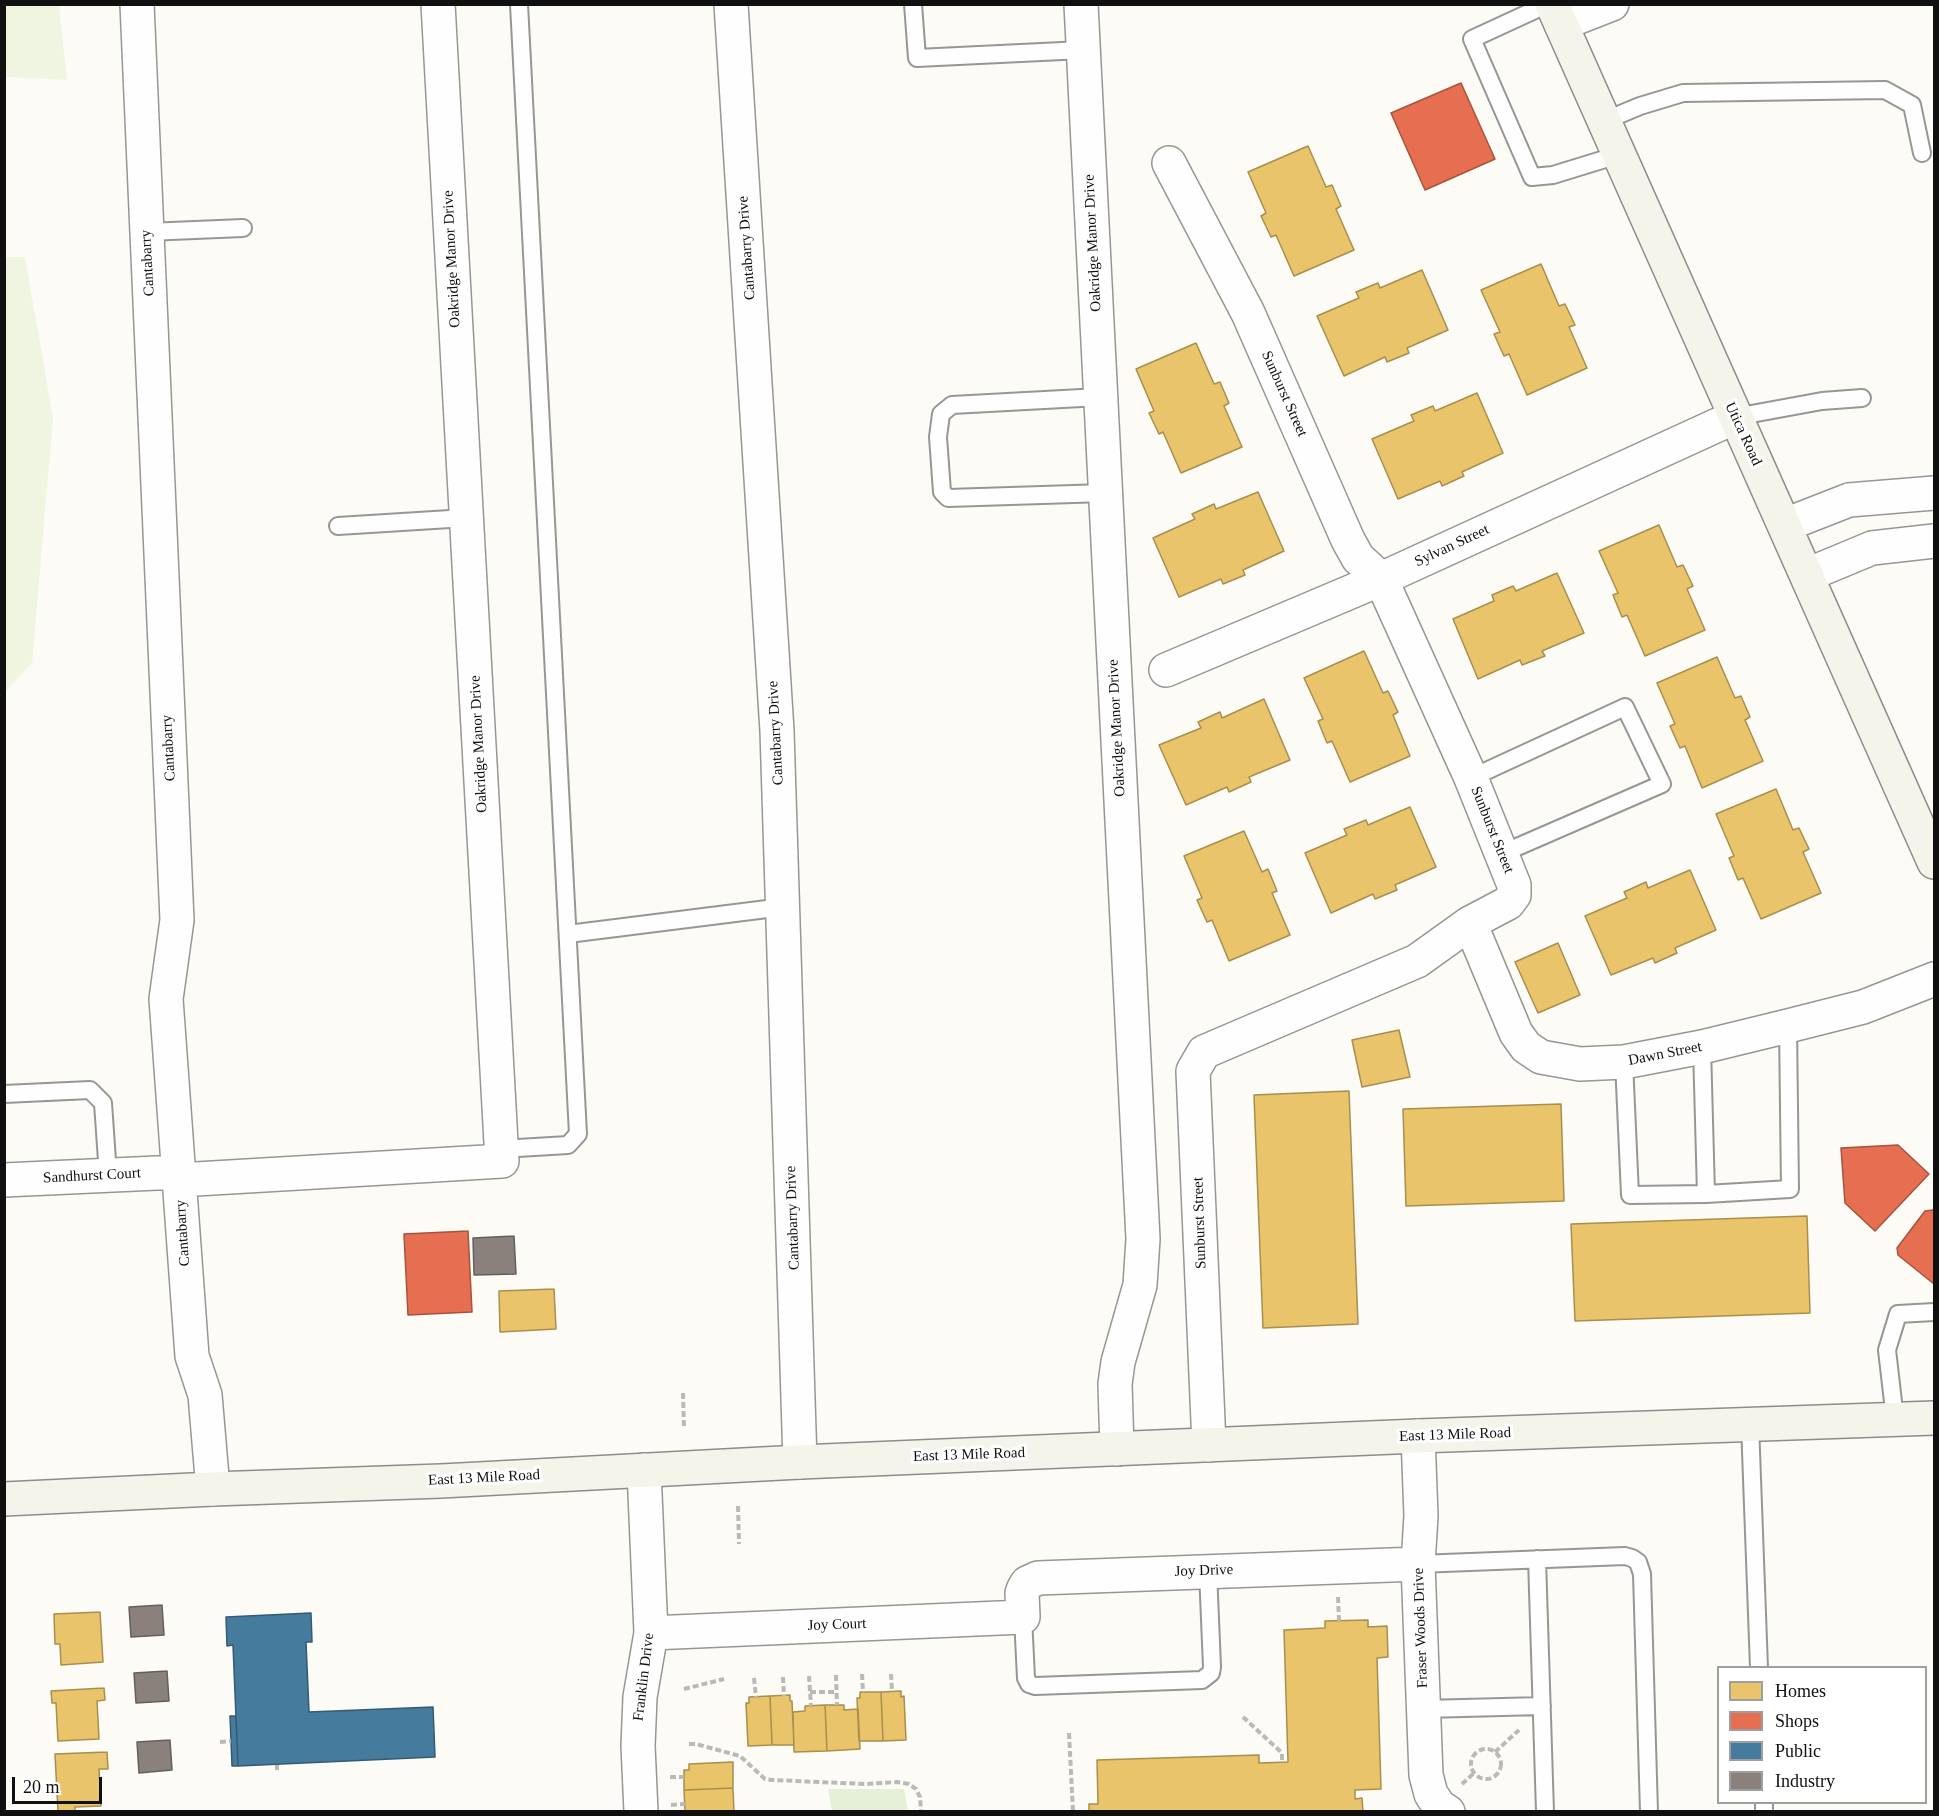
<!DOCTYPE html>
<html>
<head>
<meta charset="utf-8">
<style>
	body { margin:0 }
	#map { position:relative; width:1939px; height:1816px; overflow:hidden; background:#fcfbf6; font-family:"Times New Roman",serif }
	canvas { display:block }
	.frame { position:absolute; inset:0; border:6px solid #101010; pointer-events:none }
	.legend { position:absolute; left:1717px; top:1666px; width:210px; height:138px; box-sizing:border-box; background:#fff; border:2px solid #9f9f9f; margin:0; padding:8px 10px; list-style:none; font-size:18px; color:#101010 }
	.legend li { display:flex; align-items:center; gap:12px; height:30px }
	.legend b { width:30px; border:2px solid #9f9f9f }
	.scale { position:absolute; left:12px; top:1777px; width:90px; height:27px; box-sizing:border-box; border:3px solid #101010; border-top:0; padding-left:8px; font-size:18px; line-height:21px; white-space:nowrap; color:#101010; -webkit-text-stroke:4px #fff; paint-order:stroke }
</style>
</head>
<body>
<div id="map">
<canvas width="1939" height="1816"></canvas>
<div class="frame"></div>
<ul class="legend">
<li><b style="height:16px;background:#e9c46a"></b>Homes</li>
<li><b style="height:16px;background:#e76f51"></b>Shops</li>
<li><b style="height:16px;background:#457b9d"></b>Public</li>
<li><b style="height:16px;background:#8a817c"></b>Industry</li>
</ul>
<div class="scale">20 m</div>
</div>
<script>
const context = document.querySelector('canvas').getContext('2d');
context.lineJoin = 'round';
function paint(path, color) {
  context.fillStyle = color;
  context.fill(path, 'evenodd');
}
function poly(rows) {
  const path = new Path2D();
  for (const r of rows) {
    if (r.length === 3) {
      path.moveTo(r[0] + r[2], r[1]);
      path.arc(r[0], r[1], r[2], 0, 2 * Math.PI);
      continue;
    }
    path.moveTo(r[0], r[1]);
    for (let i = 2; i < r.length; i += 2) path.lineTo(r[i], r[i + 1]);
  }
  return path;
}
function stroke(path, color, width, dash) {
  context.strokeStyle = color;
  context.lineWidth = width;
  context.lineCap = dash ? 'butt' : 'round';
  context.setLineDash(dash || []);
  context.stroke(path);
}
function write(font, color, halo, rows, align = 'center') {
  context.font = font + ' "Times New Roman",serif';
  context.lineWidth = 6;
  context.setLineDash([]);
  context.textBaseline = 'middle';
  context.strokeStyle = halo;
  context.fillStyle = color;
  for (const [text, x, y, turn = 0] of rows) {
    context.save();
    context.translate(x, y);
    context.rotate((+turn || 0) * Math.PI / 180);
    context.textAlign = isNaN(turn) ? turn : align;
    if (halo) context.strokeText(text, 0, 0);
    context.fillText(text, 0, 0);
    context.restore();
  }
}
paint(poly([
	[828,1789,904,1789,908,1811,832,1811]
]), '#e5f1d7');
paint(poly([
	[5,4,59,5,67,80,5,77],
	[4,257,25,257,53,418,32,663,5,692]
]), '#eff5e1');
const homes = poly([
	[1308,146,1326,187,1332,185,1341,206,1336,209,1354,250,1294,276,1276,235,1271,237,1261,216,1266,213,1248,172,1308,146],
	[1541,264,1559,306,1565,304,1575,325,1569,327,1587,368,1527,395,1509,354,1504,356,1494,334,1500,332,1481,290,1541,264],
	[1422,270,1448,330,1407,348,1409,353,1387,362,1385,357,1344,376,1317,316,1359,298,1356,292,1378,283,1380,288,1422,270],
	[1196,343,1214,384,1220,382,1229,403,1224,406,1242,447,1181,473,1163,432,1159,434,1149,413,1154,411,1136,369,1196,343],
	[1477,393,1503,453,1462,472,1464,476,1442,486,1440,481,1398,499,1372,439,1414,421,1411,415,1433,406,1435,411,1477,393],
	[1258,492,1284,551,1243,570,1245,575,1223,584,1221,579,1179,597,1153,538,1195,519,1192,514,1214,504,1216,509,1258,492],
	[1659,525,1677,567,1683,565,1693,586,1687,589,1705,630,1645,656,1627,615,1622,617,1613,595,1618,593,1599,551,1659,525],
	[1557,573,1584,633,1542,651,1545,656,1522,665,1520,660,1478,679,1453,619,1494,601,1492,595,1513,586,1516,591,1557,573],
	[1364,651,1383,693,1388,691,1398,712,1393,715,1410,756,1350,782,1332,741,1327,743,1318,721,1323,719,1304,678,1364,651],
	[1717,657,1735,698,1741,696,1750,717,1745,720,1763,761,1702,788,1685,746,1680,748,1670,726,1675,724,1657,683,1717,657],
	[1264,699,1290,760,1249,777,1251,782,1229,792,1227,787,1186,805,1159,745,1201,728,1198,722,1220,712,1222,718,1264,699],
	[1776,789,1793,830,1799,828,1809,849,1803,852,1821,893,1761,919,1743,878,1738,880,1729,858,1734,856,1716,814,1776,789],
	[1410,807,1436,867,1395,885,1397,890,1375,899,1373,894,1331,913,1305,853,1347,835,1344,829,1366,820,1368,825,1410,807],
	[1244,831,1262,872,1268,869,1277,891,1272,893,1290,935,1229,961,1212,920,1207,922,1197,900,1202,898,1184,856,1244,831],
	[1690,870,1716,930,1675,948,1677,953,1655,963,1653,958,1611,975,1585,916,1627,898,1624,892,1646,882,1648,888,1690,870],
	[1558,943,1580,995,1538,1013,1515,962,1558,943],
	[1399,1030,1410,1077,1362,1087,1352,1040,1399,1030],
	[1349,1091,1358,1324,1263,1328,1254,1095,1349,1091],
	[1561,1104,1564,1201,1406,1206,1403,1109,1561,1104],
	[1807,1216,1810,1313,1575,1321,1571,1224,1807,1216],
	[554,1289,556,1329,500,1332,499,1291,554,1289],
	[100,1612,103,1662,61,1665,60,1644,55,1644,54,1614,100,1612],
	[1368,1620,1368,1627,1387,1626,1388,1657,1377,1658,1381,1789,1355,1790,1355,1799,1362,1798,1363,1812,1089,1811,1089,1804,1098,1804,1097,1760,1259,1755,1259,1763,1288,1762,1284,1630,1325,1628,1325,1621,1368,1620],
	[104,1688,105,1700,97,1701,99,1739,58,1741,56,1703,52,1703,51,1691,104,1688],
	[901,1691,901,1697,904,1696,906,1740,883,1741,881,1692,901,1691],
	[860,1692,881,1692,883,1741,859,1741,857,1698,860,1698,860,1692],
	[790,1695,790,1701,792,1701,794,1745,772,1745,770,1696,790,1695],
	[770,1696,772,1745,748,1746,746,1703,749,1703,749,1697,770,1696],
	[825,1705,844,1705,844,1710,858,1709,860,1749,827,1751,825,1705],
	[825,1705,827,1751,794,1752,793,1712,805,1711,805,1706,825,1705],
	[107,1752,108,1769,99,1769,101,1806,75,1807,75,1811,58,1812,55,1754,107,1752],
	[733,1762,733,1788,684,1790,684,1770,689,1770,689,1764,733,1762],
	[733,1788,734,1812,685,1811,684,1790,733,1788]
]);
paint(homes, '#e9c46a');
stroke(homes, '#a88e4f', 1.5);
const shops = poly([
	[1461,83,1495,159,1425,190,1391,113,1461,83],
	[1898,1145,1929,1174,1875,1231,1845,1203,1841,1148,1898,1145],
	[1933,1210,1934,1211,1934,1284,1898,1255,1897,1248,1925,1211,1933,1210],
	[468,1231,472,1312,408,1315,404,1234,468,1231]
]);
paint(shops, '#e76f51');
stroke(shops, '#a6523e', 1.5);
const public = poly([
	[311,1613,312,1642,306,1642,309,1712,433,1707,435,1757,238,1766,233,1645,227,1646,226,1617,311,1613],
	[230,1716,236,1716,238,1766,232,1766,230,1716]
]);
paint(public, '#457b9d');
stroke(public, '#355b73', 1.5);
const industry = poly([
	[514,1236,516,1274,474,1275,473,1238,514,1236],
	[162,1605,164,1635,131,1637,129,1607,162,1605],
	[167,1671,169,1701,136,1703,134,1673,167,1671],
	[170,1740,172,1770,139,1773,137,1742,170,1740]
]);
paint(industry, '#8a817c');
stroke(industry, '#655f5c', 1.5);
const lane = poly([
	[913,4,917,58,1083,50],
	[1548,4,1472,39,1532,177,1553,175,1618,155],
	[1604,121,1640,106,1683,93,1885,90,1912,105,1922,153],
	[147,232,243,228],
	[1100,397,952,405,941,414,938,437,942,492,948,498,1105,493],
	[1735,417,1822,401,1862,398],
	[338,526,466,518],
	[1471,778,1625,707,1662,784,1501,854],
	[568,934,783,907],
	[1702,1047,1706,1194],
	[1624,1062,1630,1195,1706,1194,1790,1189,1788,1026],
	[4,1094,90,1090,103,1103,108,1175],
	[501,1149,568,1145,578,1134,519,4],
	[1895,1419,1887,1350,1898,1314,1934,1312],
	[1750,1424,1759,1668],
	[1537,1559,1545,1812],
	[1418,1564,1625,1556,1632,1558,1638,1562,1642,1574,1649,1812],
	[1023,1617,1026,1678,1029,1684,1035,1686,1202,1680,1211,1673,1212,1667,1208,1571],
	[1424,1709,1542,1706],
	[1764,1802,1764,1812]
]);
const street = poly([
	[137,4,177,920,166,999,192,1356,205,1395,213,1489],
	[731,4,777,731,800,1462],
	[1081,4,1143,1239,1140,1285,1118,1362,1115,1384,1117,1449],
	[1561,24,1612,4],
	[1169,163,1248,313,1348,540,1358,558,1381,579,1471,778,1514,885,1514,895,1508,903,1470,923,1417,961,1204,1052,1193,1071,1209,1445],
	[1785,525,1849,500,1934,493],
	[1807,575,1872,548,1934,541],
	[1166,670,1381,579,1735,417],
	[1470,923,1516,1033,1526,1047,1541,1057,1580,1064,1624,1062,1702,1047,1788,1026,1863,1007,1934,979],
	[4,1180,179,1172],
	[179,1180,502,1161,438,4],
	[1418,1436,1421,1516,1418,1564,1426,1775,1431,1794,1439,1806,1448,1812],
	[651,1633,1023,1617,1022,1593,1024,1588,1027,1583,1038,1578,1418,1564],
	[641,1812,638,1746,640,1697,651,1633,644,1470]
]);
const secondary = poly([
	[1552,4,1934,862],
	[4,1499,213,1489,441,1481,800,1462,1418,1436,1934,1418]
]);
stroke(lane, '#969694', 20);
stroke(street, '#969694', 36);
stroke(secondary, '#8d8c8a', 36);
stroke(poly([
	[683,1393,684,1429],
	[738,1506,739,1544],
	[1338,1597,1339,1621],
	[862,1674,863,1692],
	[891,1674,892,1691],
	[836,1675,837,1705],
	[809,1676,811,1706],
	[783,1677,784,1696],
	[754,1678,756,1697],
	[684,1689,724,1679],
	[810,1692,836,1692],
	[1243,1717,1282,1753,1282,1763],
	[1069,1733,1073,1812],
	[220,1742,231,1741],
	[689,1744,696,1744,740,1756,765,1779,772,1780,866,1784,897,1782,909,1784,916,1789,920,1797,921,1812],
	[1486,1764,15],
	[1495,1752,1519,1730],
	[277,1765,277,1770],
	[670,1777,684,1777],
	[1462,1784,1474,1773],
	[671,1805,685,1804]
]), '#b9b9b8', 4, [6, 3]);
stroke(lane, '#fffefe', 16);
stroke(street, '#fffefe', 33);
stroke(secondary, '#f5f4eb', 33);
write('15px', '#101010', '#fff', [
	["Oakridge Manor Drive",1093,243,-93],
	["Cantabarry Drive",747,248,-94],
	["Oakridge Manor Drive",452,259,-93],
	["Cantabarry",148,263,-93],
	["Sunburst Street",1284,394,66],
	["Utica Road",1743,434,65],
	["Sylvan Street",1452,546,-25],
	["Oakridge Manor Drive",1117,728,-93],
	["Cantabarry Drive",776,733,-93],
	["Oakridge Manor Drive",479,744,-93],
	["Cantabarry",169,748,-93],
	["Sunburst Street",1492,830,68],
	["Dawn Street",1665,1054,-11],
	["Sandhurst Court",92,1176,-3],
	["Cantabarry Drive",793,1218,-92],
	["Sunburst Street",1200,1223,-92],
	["Cantabarry",183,1233,-94],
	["East 13 Mile Road",1455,1435,-2],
	["East 13 Mile Road",969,1455,-2],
	["East 13 Mile Road",484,1478,-3],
	["Joy Drive",1204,1571,-2],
	["Joy Court",837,1625,-2],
	["Fraser Woods Drive",1421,1628,-92],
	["Franklin Drive",644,1677,-83]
]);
</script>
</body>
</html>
